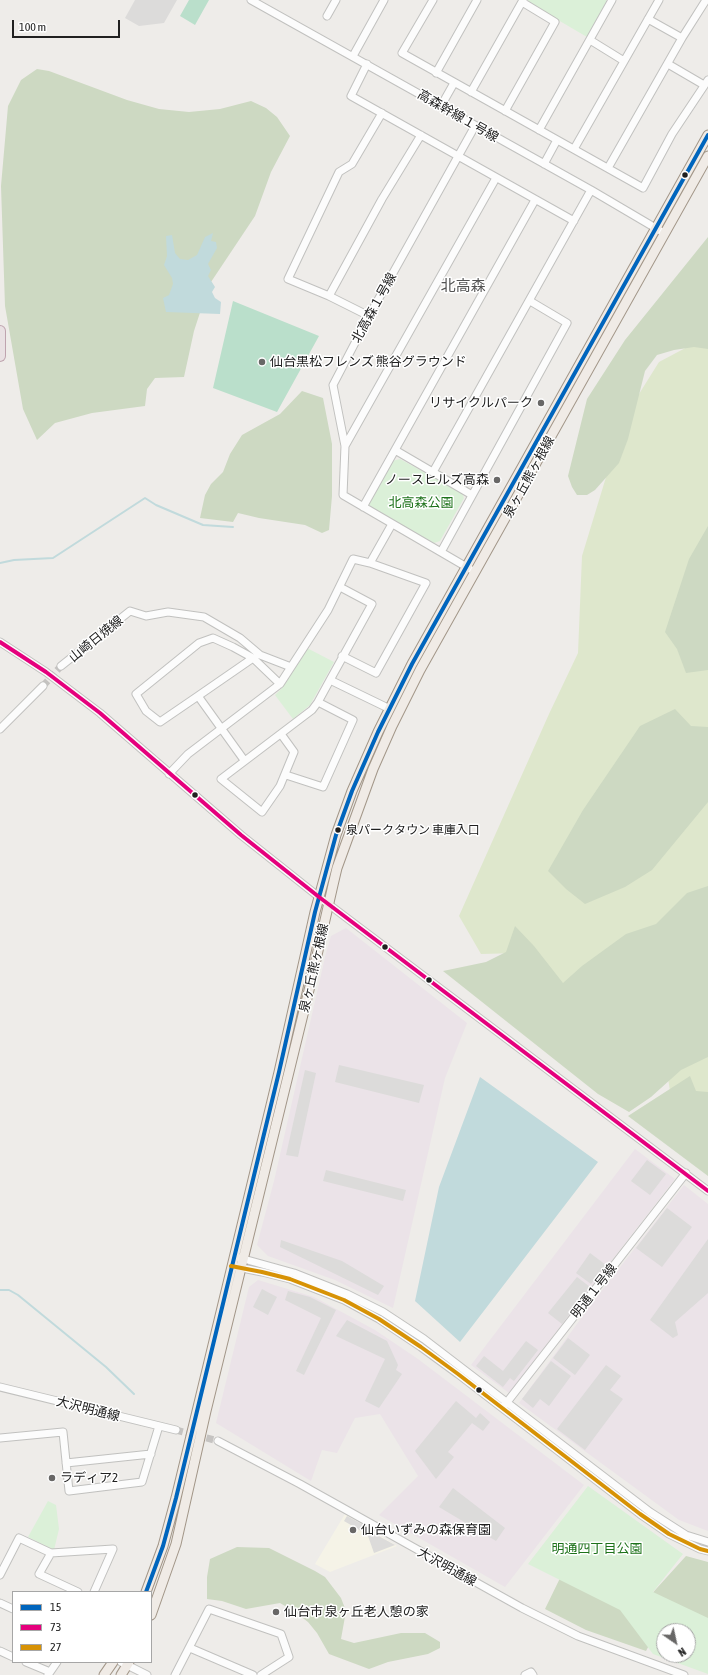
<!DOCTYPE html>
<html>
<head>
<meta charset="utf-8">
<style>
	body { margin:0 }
	#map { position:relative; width:708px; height:1675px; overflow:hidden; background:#eeece9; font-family:"Asap Condensed",sans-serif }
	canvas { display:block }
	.legend { position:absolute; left:12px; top:1591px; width:140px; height:72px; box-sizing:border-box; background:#fff; border:1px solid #a6a6a6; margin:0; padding:5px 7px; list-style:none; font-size:12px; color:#202020 }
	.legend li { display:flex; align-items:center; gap:8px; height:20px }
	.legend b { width:20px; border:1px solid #a6a6a6 }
	.north { position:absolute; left:656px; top:1623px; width:40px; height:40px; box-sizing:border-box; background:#fff; border:1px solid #a6a6a6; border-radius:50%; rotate:146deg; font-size:11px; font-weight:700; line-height:16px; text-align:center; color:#202020 }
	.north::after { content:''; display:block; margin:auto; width:14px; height:18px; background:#686766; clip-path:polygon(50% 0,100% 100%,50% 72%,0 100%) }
	.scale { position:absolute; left:12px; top:20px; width:108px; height:18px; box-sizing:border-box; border:2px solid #202020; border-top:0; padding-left:5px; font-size:12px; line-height:14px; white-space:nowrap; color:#202020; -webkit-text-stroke:3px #fff; paint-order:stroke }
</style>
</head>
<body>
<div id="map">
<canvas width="708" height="1675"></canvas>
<ul class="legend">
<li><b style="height:5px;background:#0065bd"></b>15</li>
<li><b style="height:5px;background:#e5007d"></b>73</li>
<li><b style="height:5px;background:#d79205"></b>27</li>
</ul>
<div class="north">N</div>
<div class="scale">100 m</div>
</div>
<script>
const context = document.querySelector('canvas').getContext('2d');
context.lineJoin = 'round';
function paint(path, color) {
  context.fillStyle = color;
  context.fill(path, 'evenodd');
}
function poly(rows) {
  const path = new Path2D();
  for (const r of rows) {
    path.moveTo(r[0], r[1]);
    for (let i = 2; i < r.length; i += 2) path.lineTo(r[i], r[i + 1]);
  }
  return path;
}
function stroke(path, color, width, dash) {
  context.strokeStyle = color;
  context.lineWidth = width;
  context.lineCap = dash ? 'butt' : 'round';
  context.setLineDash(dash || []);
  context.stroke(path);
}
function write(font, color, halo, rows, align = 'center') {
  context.font = font + ' "Asap Condensed","Noto Sans JP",sans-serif';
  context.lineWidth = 3;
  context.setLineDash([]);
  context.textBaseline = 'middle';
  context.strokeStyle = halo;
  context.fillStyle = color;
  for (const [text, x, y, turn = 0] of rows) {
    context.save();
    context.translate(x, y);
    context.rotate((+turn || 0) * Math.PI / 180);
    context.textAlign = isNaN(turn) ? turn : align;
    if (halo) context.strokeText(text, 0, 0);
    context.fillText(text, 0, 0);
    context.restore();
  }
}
paint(poly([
	[346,928,467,1023,445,1078,393,1308,335,1280,268,1256,257,1245,274,1181,326,953,331,936],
	[635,1149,675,1179,509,1393,471,1365],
	[684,1185,708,1204,708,1531,679,1520,519,1403,596,1298],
	[258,1280,314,1297,375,1330,418,1359,584,1485,505,1587,379,1515,418,1476,380,1414,355,1418,337,1453,322,1450,311,1481,216,1423,249,1287]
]), '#ebe3e8');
paint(poly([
	[345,1514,397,1546,330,1572,315,1564]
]), '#f5f3e7');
paint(poly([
	[708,336,708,1099,671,1097,666,1066,520,953,481,954,459,916,549,714,578,653,582,556,624,418,659,362]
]), '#dee7cc');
paint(poly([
	[37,69,49,71,127,100,159,109,189,112,220,109,251,101,266,108,277,117,290,136,271,172,255,216,209,285,194,331,184,377,155,378,147,389,145,406,92,413,55,423,37,440,23,409,5,306,1,186,8,106,21,80],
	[708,237,708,349,694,347,674,350,657,355,645,371,628,439,619,463,595,490,587,495,577,495,572,487,568,476,587,399,625,340],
	[302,391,323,398,332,444,332,496,329,530,322,533,305,525,259,518,238,513,233,522,200,518,205,495,211,484,223,472,230,454,242,435,280,414],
	[708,526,708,670,686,673,677,649,665,632,689,559],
	[675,709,691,726,708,727,708,802,652,870,625,887,585,904,566,889,548,871,583,810,640,726],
	[708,886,708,1057,681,1070,651,1097,629,1112,598,1094,443,971,486,962,506,952,515,926,534,946,563,983,582,966,626,934,656,924,687,893],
	[690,1076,696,1091,708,1092,708,1176,628,1116],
	[237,1547,269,1548,315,1571,325,1577,341,1598,346,1611,341,1639,354,1643,401,1633,425,1633,440,1642,440,1648,428,1654,388,1662,369,1669,329,1654,317,1633,308,1622,295,1612,280,1603,246,1609,222,1601,207,1599,207,1577,210,1559],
	[686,1556,708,1562,708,1627,647,1599],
	[563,1572,637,1609,655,1634,646,1651,586,1630,545,1609]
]), '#cdd9c2');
paint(poly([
	[528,0,606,0,608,3,587,37,529,3],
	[400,459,462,493,464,498,440,541,434,543,370,508,368,503,392,461],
	[307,648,334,662,310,705,293,719,275,695,282,688],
	[588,1486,683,1554,653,1592,708,1618,708,1674,653,1654,620,1610,528,1564],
	[664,1631,688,1631,688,1655,664,1655],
	[48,1501,56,1505,59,1529,54,1550,28,1537]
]), '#dbf0d8');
paint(poly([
	[189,0,209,0,195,25,180,16],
	[233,301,319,336,277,412,213,388]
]), '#badfcb');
paint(poly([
	[135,0,177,0,164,23,139,26,125,18],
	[339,1065,424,1085,419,1103,335,1082],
	[305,1070,316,1073,298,1157,286,1155],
	[647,1160,666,1174,650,1195,631,1181],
	[326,1170,406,1190,403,1201,323,1181],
	[667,1208,692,1227,662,1267,636,1248],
	[708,1239,708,1293,675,1322,678,1335,673,1338,650,1320],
	[281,1240,342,1261,384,1286,378,1295,280,1247],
	[590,1253,606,1265,591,1284,576,1273],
	[577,1277,590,1287,562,1324,548,1313],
	[262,1289,277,1297,268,1315,253,1307],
	[288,1291,310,1297,336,1310,304,1375,296,1371,321,1318,285,1300],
	[347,1320,387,1341,398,1365,396,1370,402,1374,379,1408,365,1401,385,1359,336,1336],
	[568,1338,590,1355,575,1375,553,1358],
	[526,1341,538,1350,514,1381,510,1378,503,1387,476,1366,484,1356,503,1371],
	[551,1361,571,1376,549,1406,540,1399,533,1408,522,1399],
	[606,1365,621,1376,610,1390,623,1399,585,1450,557,1429],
	[456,1401,476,1418,480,1413,490,1422,483,1431,472,1423,448,1452,454,1457,436,1479,415,1451],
	[453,1488,505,1528,496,1541,439,1507],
	[347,1516,371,1529,368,1535,344,1521],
	[375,1534,395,1545,374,1553,368,1536]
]), '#dcdbda');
paint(poly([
	[213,233,211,241,216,242,217,248,208,264,211,270,208,276,215,287,212,292,215,298,221,302,220,314,166,312,163,298,169,295,173,284,172,278,164,265,167,256,166,236,172,235,175,253,180,259,188,260,197,255,205,237],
	[480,1077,598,1162,460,1342,415,1301,439,1187]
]), '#c1dadc');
stroke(poly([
	[0,563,14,560,53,558,145,498,156,505,203,525,233,527],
	[0,1290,9,1290,18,1295,106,1367,134,1394]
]), '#c1dadc', 2);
stroke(poly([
	[43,686,61,666],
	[176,1430,218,1441]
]), '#c5c3c1', 7, [7, 3.5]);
const minor = poly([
	[251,0,591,190,664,233],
	[433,0,402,53,643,188,672,134,708,80],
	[327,16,336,0],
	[648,19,682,38],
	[590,40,624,61],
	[353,56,384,0],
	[367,64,351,96,574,221],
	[668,64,704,85],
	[436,73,477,0],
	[471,92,523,0],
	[441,106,454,83],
	[505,111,555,22,522,2],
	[539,130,612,0],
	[574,149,659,0],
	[544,164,557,140],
	[608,168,682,38,706,0],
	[329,296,382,199,421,135],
	[369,316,329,296,288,279,339,172,352,164,382,113],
	[345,446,496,178],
	[395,450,472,495],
	[433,472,591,190],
	[363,507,535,200],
	[441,552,567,323,530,301],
	[470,569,343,495,345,446,333,385,369,316,475,126],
	[340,587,372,604,330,680,390,709],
	[0,642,46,672,100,713,241,835,319,897,708,1191],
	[342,656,376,673,426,583,370,563],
	[61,666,130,611,146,616,168,612,204,617,240,638,260,655,291,667],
	[198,696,253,658],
	[318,702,330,680],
	[0,729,43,686],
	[281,734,294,752,280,786,262,812,221,779,312,710,318,702,353,720,323,787,286,775],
	[244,760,198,696,160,722,146,711,136,694,199,643,213,638,233,647,253,658,280,684,328,610,353,559,370,563,392,524],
	[169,774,188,754,280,684],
	[240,1258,294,1273,347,1294,383,1312,424,1339,650,1512,686,1535,708,1542],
	[237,1267,262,1272,290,1279,344,1300,379,1319,421,1347,458,1374,640,1514,669,1534,700,1549,708,1551],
	[0,1387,176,1430],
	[504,1406,686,1173],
	[0,1438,63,1432,69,1491,142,1482,159,1426],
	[218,1441,300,1484,522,1608,578,1636,684,1675],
	[66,1463,151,1454],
	[51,1553,113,1549,94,1592],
	[0,1575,19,1538,51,1553,39,1574,78,1592],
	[0,1603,13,1609],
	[190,1648,253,1675],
	[0,1651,13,1657],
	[26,1662,50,1672],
	[121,1662,147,1675],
	[48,1675,57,1662],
	[175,1675,209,1609,281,1634,289,1657,261,1675],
	[525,1675,531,1672,533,1675]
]);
const major = poly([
	[146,1592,163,1546,176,1498,279,1072,315,912,336,835,352,791,378,732,412,664,708,135],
	[151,1615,176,1544,206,1411,310,986,333,885,337,868,373,769,392,726,420,670,708,156],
	[104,1675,113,1662],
	[121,1675,129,1662]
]);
const highway = poly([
	[0,331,0,356]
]);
stroke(minor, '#c1c1bf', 9);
stroke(major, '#a29688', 11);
stroke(highway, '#bfa4af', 12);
stroke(minor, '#fcfcfc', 7);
stroke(major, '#f0ebe6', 9);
stroke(highway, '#e9e1e3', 10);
stroke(poly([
	[146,1592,163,1546,176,1498,279,1072,315,912,336,835,352,791,378,732,412,664,708,135]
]), '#0065bd', 4);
stroke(poly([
	[0,642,46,672,100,713,241,835,319,897,708,1191]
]), '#e5007d', 4);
stroke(poly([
	[231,1266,262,1272,290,1279,344,1300,379,1319,421,1347,458,1374,640,1514,669,1534,700,1549,708,1551]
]), '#d79205', 4);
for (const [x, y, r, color] of [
	[685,175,3.5,"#202020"],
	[262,362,4,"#686766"],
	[541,403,4,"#686766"],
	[497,480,4,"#686766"],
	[195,795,3.5,"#202020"],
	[338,830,3.5,"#202020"],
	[385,947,3.5,"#202020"],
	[429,980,3.5,"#202020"],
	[479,1390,3.5,"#202020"],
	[52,1478,4,"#686766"],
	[353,1530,4,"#686766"],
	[276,1612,4,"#686766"]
]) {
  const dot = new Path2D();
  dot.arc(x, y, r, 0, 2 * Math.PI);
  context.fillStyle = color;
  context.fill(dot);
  stroke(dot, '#fff', 1.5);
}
write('12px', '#202020', '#fff', [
	["泉パークタウン 車庫入口",346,830]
], 'left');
write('13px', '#202020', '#fff', [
	["高森幹線１号線",458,116,30],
	["北高森１号線",374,308,-61],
	["泉ヶ丘熊ヶ根線",529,477,-61],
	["山崎日焼線",96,639,-39],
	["泉ヶ丘熊ヶ根線",314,968,-77],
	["明通１号線",594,1291,-52],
	["大沢明通線",88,1409,14],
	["大沢明通線",447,1567,29]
]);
write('13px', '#202020', '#fff', [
	["仙台黒松フレンズ 熊谷グラウンド",270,362],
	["リサイクルパーク",533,403,"right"],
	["ノースヒルズ高森",489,480,"right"],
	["ラディア2",60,1478],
	["仙台いずみの森保育園",361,1530],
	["仙台市 泉ヶ丘老人憩の家",284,1612]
], 'left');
write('13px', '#1d721a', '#fff', [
	["北高森公園",421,503],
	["明通四丁目公園",597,1549]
]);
write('15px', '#535353', '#fff', [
	["北高森",463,286]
]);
</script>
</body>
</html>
